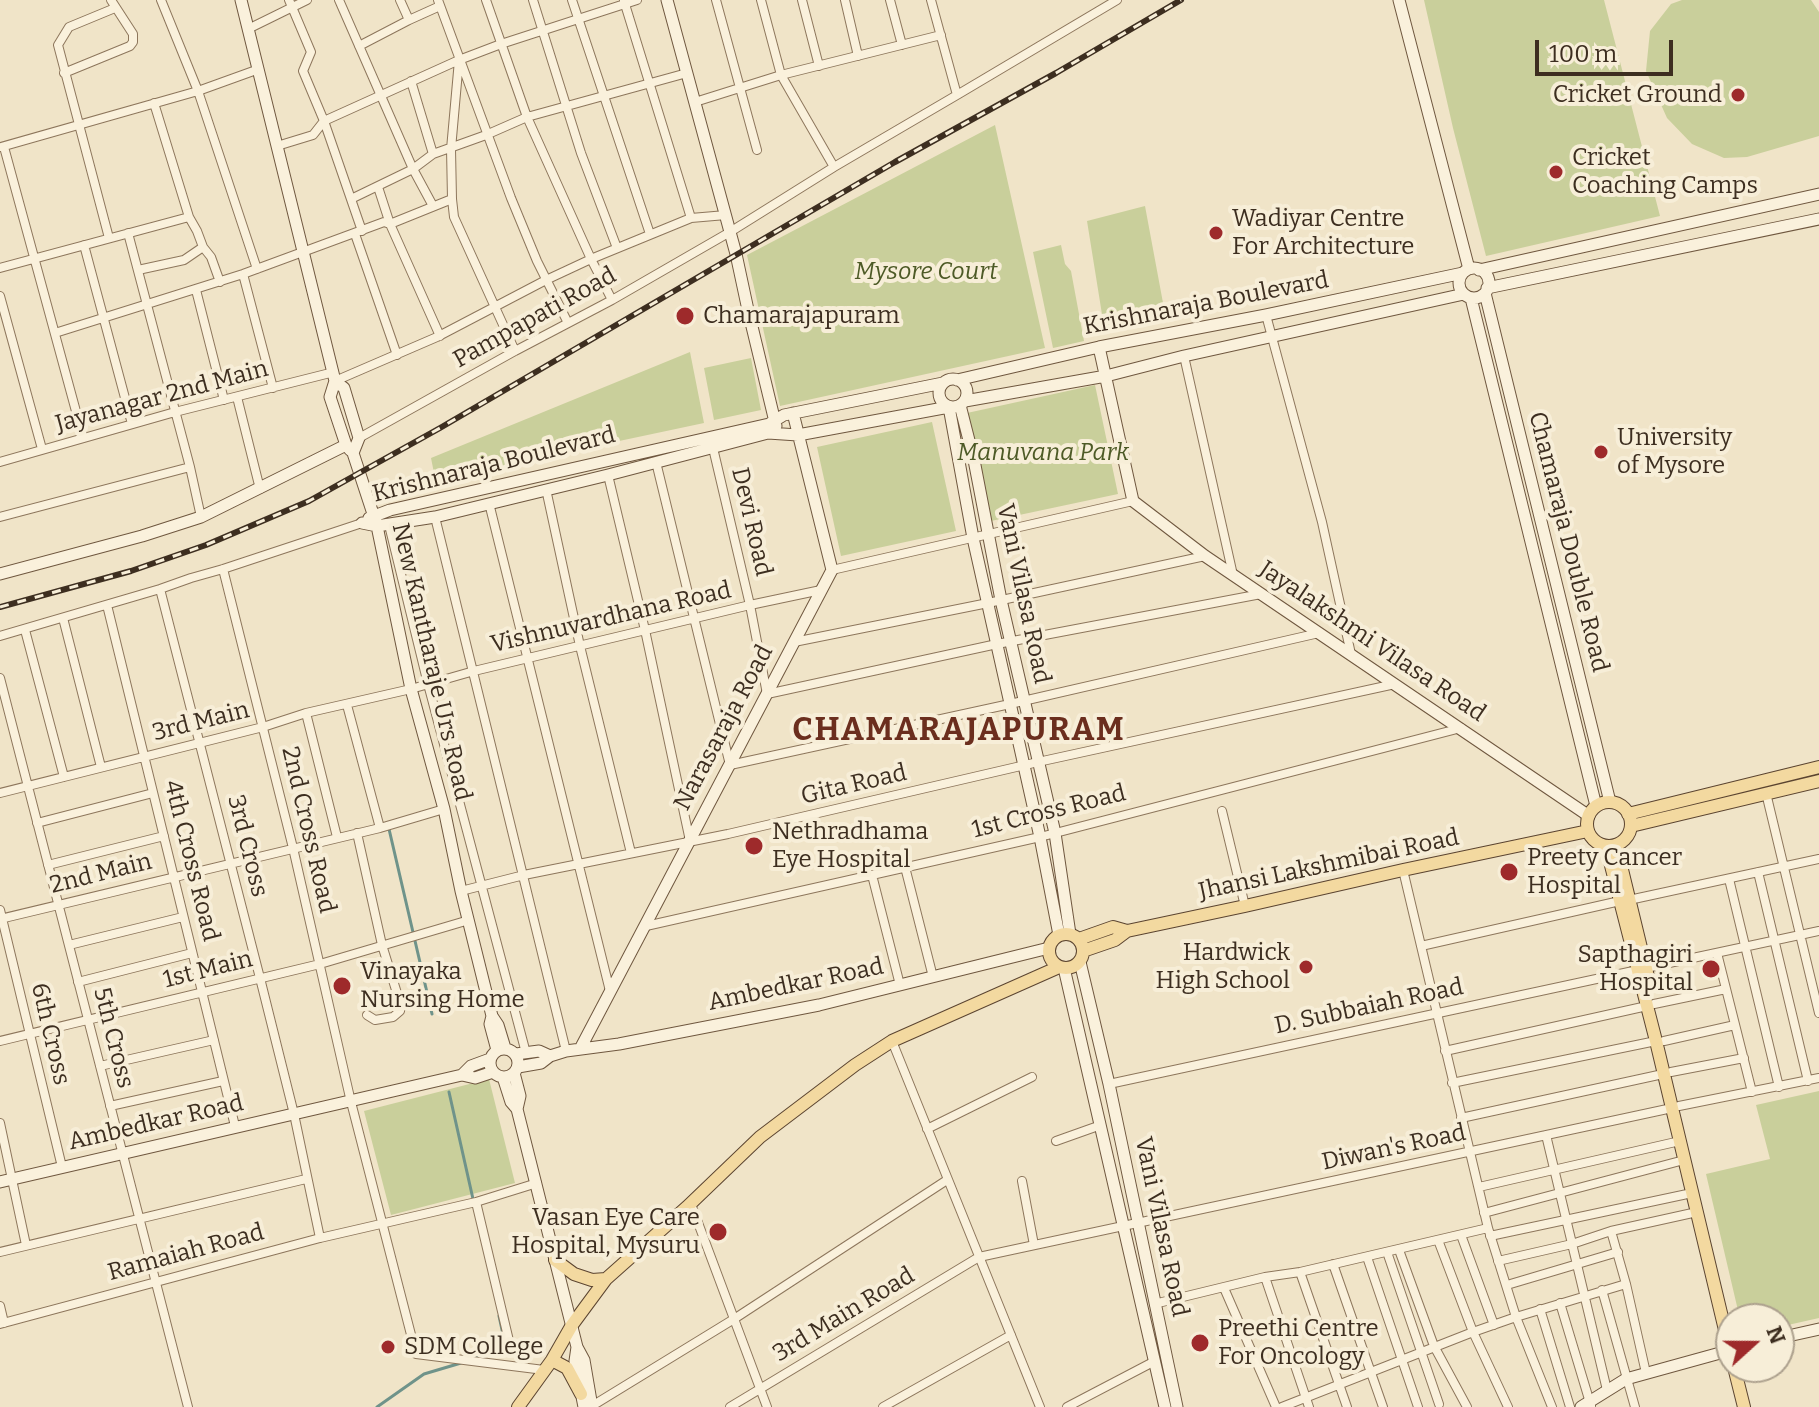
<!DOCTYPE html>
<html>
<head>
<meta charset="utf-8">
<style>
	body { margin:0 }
	#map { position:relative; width:1819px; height:1407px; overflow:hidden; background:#f0e4c8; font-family:Bitter,serif }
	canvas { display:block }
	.north { position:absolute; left:1715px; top:1303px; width:80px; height:80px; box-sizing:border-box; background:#f7eed8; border:2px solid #ada18e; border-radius:50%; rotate:69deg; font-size:22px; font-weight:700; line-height:32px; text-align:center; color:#3d2e20 }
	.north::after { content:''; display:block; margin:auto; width:28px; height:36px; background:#9e2a2b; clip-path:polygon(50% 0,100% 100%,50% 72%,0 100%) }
	.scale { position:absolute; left:1535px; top:40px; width:138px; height:36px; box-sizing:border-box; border:4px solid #3d2e20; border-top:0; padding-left:10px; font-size:24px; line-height:28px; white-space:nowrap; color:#3d2e20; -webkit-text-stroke:6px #f7eed8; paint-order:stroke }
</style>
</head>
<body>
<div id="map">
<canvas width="1819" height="1407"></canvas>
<div class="north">N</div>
<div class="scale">100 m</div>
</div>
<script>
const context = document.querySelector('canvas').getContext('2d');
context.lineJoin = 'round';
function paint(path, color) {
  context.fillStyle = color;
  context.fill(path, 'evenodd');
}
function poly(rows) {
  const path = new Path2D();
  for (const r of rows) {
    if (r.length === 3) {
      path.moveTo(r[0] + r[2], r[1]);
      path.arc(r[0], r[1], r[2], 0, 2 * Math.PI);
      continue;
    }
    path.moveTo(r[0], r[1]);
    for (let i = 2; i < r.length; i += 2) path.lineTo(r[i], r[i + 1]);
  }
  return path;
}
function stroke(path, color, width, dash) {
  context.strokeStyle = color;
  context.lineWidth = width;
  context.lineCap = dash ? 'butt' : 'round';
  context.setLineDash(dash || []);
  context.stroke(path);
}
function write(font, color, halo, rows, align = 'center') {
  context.font = font + ' Bitter,serif';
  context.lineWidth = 8;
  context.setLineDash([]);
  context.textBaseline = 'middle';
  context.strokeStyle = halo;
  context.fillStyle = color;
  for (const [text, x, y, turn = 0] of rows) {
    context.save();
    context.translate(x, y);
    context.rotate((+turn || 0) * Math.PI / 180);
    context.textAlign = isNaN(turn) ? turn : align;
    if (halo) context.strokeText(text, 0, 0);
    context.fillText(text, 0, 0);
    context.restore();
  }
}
paint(poly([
	[1424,0,1604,0,1660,216,1486,256,1453,128],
	[1682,0,1811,0,1819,12,1819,136,1747,157,1724,158,1692,144,1667,118,1646,71,1650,31,1671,4],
	[995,125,1045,348,780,406,747,255],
	[1145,206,1166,319,1105,333,1087,221],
	[1061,245,1065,264,1071,271,1084,341,1053,348,1033,252],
	[690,352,704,423,492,468,436,483,431,458],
	[751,358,761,410,714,420,704,368],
	[1095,385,1118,494,991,521,967,413],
	[932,422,956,531,841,556,817,447],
	[489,1079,515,1183,391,1215,364,1111],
	[1819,1091,1819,1318,1779,1327,1779,1319,1740,1319,1706,1174,1770,1159,1756,1105]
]), '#c9cf9b');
stroke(poly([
	[389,829,432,1014],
	[449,1092,473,1199],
	[476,1358,500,1349,504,1339,499,1316],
	[377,1407,424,1374,461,1363]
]), '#6f938a', 3);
const street = poly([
	[161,0,198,91,257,269],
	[289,0,311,52,303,71,324,121,362,231],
	[339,0,413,169,433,206],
	[400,0,409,20,440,6],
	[438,0,511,198,537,261,568,323],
	[486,0,527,117,591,259,612,300],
	[533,0,581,153,617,248],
	[572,0,650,234],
	[716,0,757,150],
	[761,0,781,75,834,167],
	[802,0,819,66],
	[845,0,858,56],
	[890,0,902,45],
	[624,1,691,218],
	[248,29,307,0],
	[359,46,409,20],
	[64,73,130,46,133,42,133,34,111,0],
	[411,81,433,154],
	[957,95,1117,0],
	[695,102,781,75,941,35],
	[154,103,189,217,197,231,203,247,211,257,220,282],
	[277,146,313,135,324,121,459,60,501,44,637,0],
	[1,147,198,91,259,69],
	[4,147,83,437],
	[378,187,390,224,440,336],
	[351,199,413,169,433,154,486,135,527,117,687,73],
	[452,199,454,217,515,351],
	[128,233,190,467,201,517],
	[355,234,397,355],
	[109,238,58,45,69,27,115,8],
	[84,245,132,424],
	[0,268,189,217],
	[138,270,184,260,203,247],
	[243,274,273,388],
	[196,290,224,400],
	[0,296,42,449],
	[1266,315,1322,522,1351,654],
	[55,333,243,274,384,222,390,224,452,199,451,149,459,60],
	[1184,356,1233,575],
	[335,381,437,337,546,280,591,259,691,218,726,215],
	[237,397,260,489],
	[359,438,515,351,612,300,730,232,834,167,957,95,931,0],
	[713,448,750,605,767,694,997,644,1261,594],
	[0,462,175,412,334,372],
	[656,462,730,765,1010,704,1319,633],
	[608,475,645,630,690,841],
	[546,489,580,646,631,853],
	[489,503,610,991],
	[0,517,190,467],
	[435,517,566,1051],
	[389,525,428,684,526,1053],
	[223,569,293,848,351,1102,416,1354,544,1370],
	[832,570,1133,501],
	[160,589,260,978,294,1114,320,1238],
	[107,605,235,1126],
	[63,618,101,767],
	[25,630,64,777],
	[0,636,160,589,191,578,223,569,362,523],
	[794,642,988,603,1205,556],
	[0,678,188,1407],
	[347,705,380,828],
	[306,713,337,837],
	[0,793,263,727,306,713,411,689,474,671,750,605,821,590],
	[1766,793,1819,1013],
	[1222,811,1245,906],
	[37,823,153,793],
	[357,833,382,945,401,1006,400,1011,393,1017,375,1020,367,1015],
	[48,865,164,836],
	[905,867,933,977],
	[1403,870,1488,1228,1516,1317,1552,1407],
	[1758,872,1808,1081],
	[872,875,900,985],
	[1729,879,1779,1087],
	[461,891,524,875,728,834,1038,762,1395,684],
	[1629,900,1819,859],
	[0,910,62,1167],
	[0,919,380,828,444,809],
	[646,926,1040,837,1461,728],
	[69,945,183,917],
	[1421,946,1620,901],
	[1717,953,1752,1092],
	[1646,968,1819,931],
	[78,982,192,953],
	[1654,1004,1726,989],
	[0,1041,320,964,469,920],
	[892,1041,1040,1407],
	[1664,1041,1735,1025],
	[1445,1051,1647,1006],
	[100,1066,214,1040],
	[1671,1072,1744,1058],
	[1452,1083,1656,1041],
	[1109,1084,1638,970],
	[110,1106,223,1081],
	[1679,1106,1819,1078],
	[1461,1118,1663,1074],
	[0,1123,26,1245],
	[927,1129,1032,1077],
	[1546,1135,1607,1390],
	[1056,1141,1101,1125],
	[1022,1181,1034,1245],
	[1479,1187,1680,1141],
	[476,1202,510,1345],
	[691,1204,767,1407],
	[1484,1213,1684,1160],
	[1611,1231,1626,1284,1646,1373],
	[1461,1235,1494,1325],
	[1490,1236,1692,1193],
	[1438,1240,1473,1332,1508,1407],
	[1399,1250,1434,1346,1467,1407],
	[0,1252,306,1179],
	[1387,1252,1439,1404],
	[1367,1257,1418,1407],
	[1498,1261,1572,1244,1611,1231,1697,1212],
	[1333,1264,1383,1407],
	[1300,1272,1347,1407],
	[1265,1277,1309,1407],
	[1507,1285,1618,1252],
	[1224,1288,1276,1407],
	[1602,1290,1635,1407],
	[1560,1303,1591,1406],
	[1154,1304,1265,1277,1300,1272,1488,1228],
	[0,1306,4,1323],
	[1540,1309,1570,1407],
	[0,1324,320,1238,476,1202,537,1183],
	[592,1406,734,1319,947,1180],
	[730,1407,979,1257,1672,1108],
	[883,1407,1011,1335],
	[1067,1407,1155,1361],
	[1282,1407,1473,1332,1516,1317,1626,1284]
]);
const secondary = poly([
	[241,0,335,381,344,388,359,438,353,453,377,526,411,689,444,809,461,891,492,1016,498,1025,505,1048],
	[667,0,736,254,748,310,776,426],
	[1399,0,1469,269],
	[1474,283,15],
	[1479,270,1819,194],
	[1487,288,1819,219],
	[1485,293,1610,802],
	[1471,298,1596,806],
	[1099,347,1133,501,1205,556,1589,816],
	[953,393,14],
	[957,380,1099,347,1266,315,1463,273],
	[335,381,330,397,346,445,350,450],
	[965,401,1106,376,1184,356,1464,294],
	[960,405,974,460,1001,600,1055,833,1070,934],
	[369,518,390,510,769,424,784,415,943,383],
	[362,523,377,526,435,517,608,475,768,433,798,435,949,407,973,538,1040,837,1059,935],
	[0,574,142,536,201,517,346,445],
	[1080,962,1109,1084,1177,1407],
	[1064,968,1165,1407],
	[492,1016,490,1024,497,1050],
	[504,1063,14],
	[580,1049,832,570,793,413],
	[516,1054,539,1051,550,1056],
	[518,1067,541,1063,550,1056,566,1051,619,1044,819,1005,1049,948],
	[514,1073,520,1096,517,1109],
	[462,1075,471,1066,490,1059],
	[503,1077,511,1102,517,1109,577,1347,584,1360,592,1407],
	[0,1182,462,1075,475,1078,493,1072],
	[1779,1338,1819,1329],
	[577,1347,575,1361,584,1407],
	[1581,1407,1626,1379,1731,1350]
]);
const primary = poly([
	[1609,824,22],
	[1628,814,1819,767],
	[1631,826,1819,781],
	[1616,845,1650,985],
	[1606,846,1656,1041,1731,1355],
	[1066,951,17],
	[1079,939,1113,927,1127,931],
	[1083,951,1115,940,1127,931,1245,906,1403,870,1588,831],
	[555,1260,574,1274,592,1280,606,1279],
	[552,1360,567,1368,581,1394],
	[1734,1367,1744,1407],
	[518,1407,552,1360,572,1325,606,1279,687,1207,760,1137,855,1065,892,1041,1059,967]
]);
stroke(street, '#8d765c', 10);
stroke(secondary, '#6f573f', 13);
stroke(primary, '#5b4430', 14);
stroke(street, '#faf1dc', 8);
stroke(secondary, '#faf1dc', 11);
stroke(primary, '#f3d9a0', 12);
const rail = poly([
	[0,607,131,571,206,545,309,501,440,428,895,162,1056,73,1181,0]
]);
stroke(rail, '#3d2e20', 6);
stroke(rail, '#f7eed8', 3, [9]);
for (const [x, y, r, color] of [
	[1738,95,8,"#9e2a2b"],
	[1556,172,8,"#9e2a2b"],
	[1216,233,8,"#9e2a2b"],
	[685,316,10,"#9e2a2b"],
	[1601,452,8,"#9e2a2b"],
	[754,846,10,"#9e2a2b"],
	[1509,872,10,"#9e2a2b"],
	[1306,967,8,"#9e2a2b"],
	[1711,969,10,"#9e2a2b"],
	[342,986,10,"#9e2a2b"],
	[718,1232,10,"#9e2a2b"],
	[1200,1343,10,"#9e2a2b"],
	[388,1347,8,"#9e2a2b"]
]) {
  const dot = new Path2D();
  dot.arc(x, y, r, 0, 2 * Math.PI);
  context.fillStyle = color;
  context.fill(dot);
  stroke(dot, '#f7eed8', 3);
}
write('24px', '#3d2e20', '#f7eed8', [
	["Cricket Ground",1722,95,"right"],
	["Cricket",1572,158],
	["Coaching Camps",1572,186],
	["Wadiyar Centre",1232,219],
	["For Architecture",1232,247],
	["Chamarajapuram",703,316],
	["University",1617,438],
	["of Mysore",1617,466],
	["Nethradhama",772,832],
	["Eye Hospital",772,860],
	["Preety Cancer",1527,858],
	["Hospital",1527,886],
	["Hardwick",1290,953,"right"],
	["High School",1290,981,"right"],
	["Sapthagiri",1693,955,"right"],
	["Hospital",1693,983,"right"],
	["Vinayaka",360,972],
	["Nursing Home",360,1000],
	["Vasan Eye Care",700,1218,"right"],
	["Hospital, Mysuru",700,1246,"right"],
	["Preethi Centre",1218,1329],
	["For Oncology",1218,1357],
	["SDM College",404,1347]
], 'left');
write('italic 24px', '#4d5a26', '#f7eed8', [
	["Mysore Court",926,272],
	["Manuvana Park",1043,453]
]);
write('24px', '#3d2e20', '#f7eed8', [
	["Krishnaraja Boulevard",1206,304,-11],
	["Pampapati Road",535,318,-29],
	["Jayanagar 2nd Main",162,397,-15],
	["Krishnaraja Boulevard",494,465,-14],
	["Devi Road",751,522,77],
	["Chamaraja Double Road",1568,542,76],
	["Vani Vilasa Road",1023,594,78],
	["Vishnuvardhana Road",611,618,-13],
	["Jayalakshmi Vilasa Road",1372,642,34],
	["New Kantharaje Urs Road",431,662,77],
	["3rd Main",201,722,-14],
	["Narasaraja Road",724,728,-62],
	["Gita Road",854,785,-13],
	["1st Cross Road",1049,812,-14],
	["2nd Cross Road",308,830,77],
	["3rd Cross",247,846,76],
	["4th Cross Road",191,861,76],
	["Jhansi Lakshmibai Road",1329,865,-12],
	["2nd Main",101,874,-14],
	["1st Main",208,970,-14],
	["Ambedkar Road",796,985,-12],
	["D. Subbaiah Road",1369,1007,-12],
	["6th Cross",50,1034,77],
	["5th Cross",113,1038,76],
	["Ambedkar Road",156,1123,-13],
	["Diwan's Road",1394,1148,-12],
	["Vani Vilasa Road",1161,1227,78],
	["Ramaiah Road",186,1253,-15],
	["3rd Main Road",844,1315,-31]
]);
context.letterSpacing = '2px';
write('bold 32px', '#6b2e1e', '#f7eed8', [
	["CHAMARAJAPURAM",959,731]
]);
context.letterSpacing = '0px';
</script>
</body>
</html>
